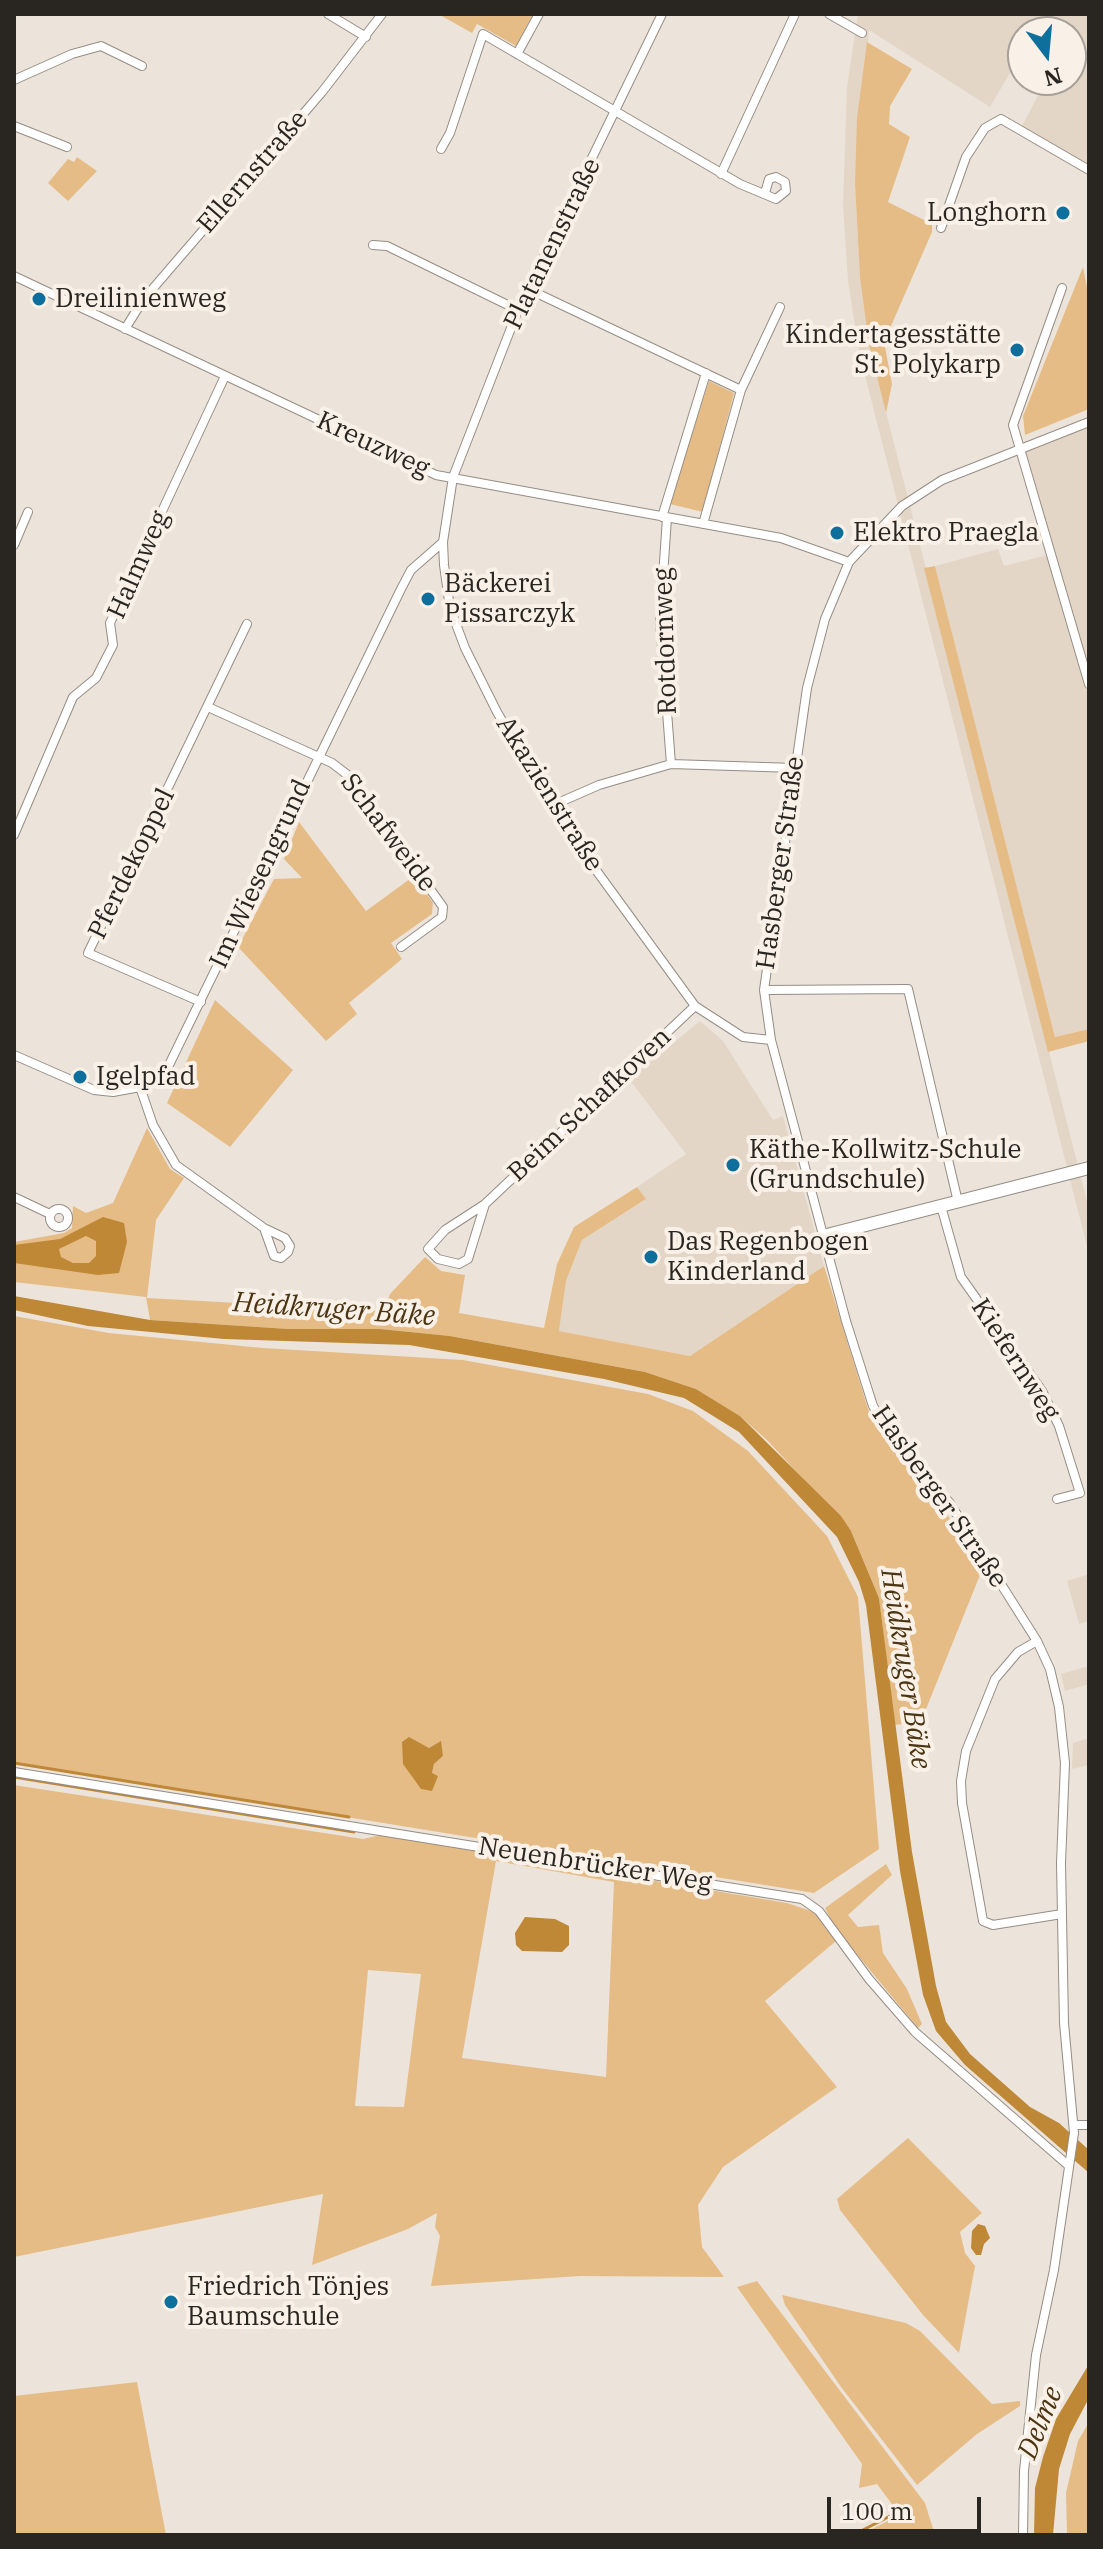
<!DOCTYPE html>
<html>
<head>
<meta charset="utf-8">
<style>
	body { margin:0 }
	#map { position:relative; width:1103px; height:2549px; overflow:hidden; background:#ece4da; font-family:"IBM Plex Serif",serif }
	canvas { display:block }
	.frame { position:absolute; inset:0; border:16px solid #292622; pointer-events:none }
	.north { position:absolute; left:1007px; top:16px; width:80px; height:80px; box-sizing:border-box; background:#f9f1e7; border:2px solid #a6a098; border-radius:50%; rotate:164deg; font-size:22px; font-weight:700; line-height:32px; text-align:center; color:#292622 }
	.north::after { content:''; display:block; margin:auto; width:28px; height:36px; background:#0e6e9c; clip-path:polygon(50% 0,100% 100%,50% 72%,0 100%) }
	.scale { position:absolute; left:827px; top:2497px; width:154px; height:36px; box-sizing:border-box; border:4px solid #292622; border-top:0; padding-left:10px; font-size:24px; line-height:28px; white-space:nowrap; color:#292622; -webkit-text-stroke:6px #f9f1e7; paint-order:stroke }
</style>
</head>
<body>
<div id="map">
<canvas width="1103" height="2549"></canvas>
<div class="frame"></div>
<div class="north">N</div>
<div class="scale">100 m</div>
</div>
<script>
const context = document.querySelector('canvas').getContext('2d');
context.lineJoin = 'round';
function paint(path, color) {
  context.fillStyle = color;
  context.fill(path, 'evenodd');
}
function poly(rows) {
  const path = new Path2D();
  for (const r of rows) {
    if (r.length === 3) {
      path.moveTo(r[0] + r[2], r[1]);
      path.arc(r[0], r[1], r[2], 0, 2 * Math.PI);
      continue;
    }
    path.moveTo(r[0], r[1]);
    for (let i = 2; i < r.length; i += 2) path.lineTo(r[i], r[i + 1]);
  }
  return path;
}
function stroke(path, color, width, dash) {
  context.strokeStyle = color;
  context.lineWidth = width;
  context.lineCap = dash ? 'butt' : 'round';
  context.setLineDash(dash || []);
  context.stroke(path);
}
function write(font, color, halo, rows, align = 'center') {
  context.font = font + ' "IBM Plex Serif",serif';
  context.lineWidth = 8;
  context.setLineDash([]);
  context.textBaseline = 'middle';
  context.strokeStyle = halo;
  context.fillStyle = color;
  for (const [text, x, y, turn = 0] of rows) {
    context.save();
    context.translate(x, y);
    context.rotate((+turn || 0) * Math.PI / 180);
    context.textAlign = isNaN(turn) ? turn : align;
    if (halo) context.strokeText(text, 0, 0);
    context.fillText(text, 0, 0);
    context.restore();
  }
}
paint(poly([
	[858,14,1089,14,1089,165,1021,128,1046,80,1071,80,1071,32,1023,32,1023,51,990,107,869,30,855,184,860,278,869,345,1089,1209,1089,1254,859,352,848,281,843,206,847,87],
	[1089,424,1089,1029,1055,1037,935,566,998,549,1004,566,1047,555,1018,453],
	[700,1021,723,1041,773,1120,783,1116,824,1266,690,1356,559,1331,566,1281,582,1240,645,1200,637,1187,686,1154,629,1079],
	[1089,1574,1089,1621,1079,1624,1067,1581],
	[1089,1666,1089,1684,1065,1691,1061,1674],
	[1089,1738,1089,1765,1072,1769,1073,1743]
]), '#e3d6c7');
paint(poly([
	[533,14,516,46,477,24,472,33,440,15],
	[867,42,912,69,890,106,889,124,910,137,888,202,932,224,932,232,884,342,892,384,886,413,869,345,860,278,855,184,857,118],
	[77,157,97,171,68,201,48,183,68,159,74,162],
	[1083,267,1089,298,1089,409,1025,435,1023,416],
	[709,381,734,393,703,512,670,504],
	[935,566,1055,1037,1089,1029,1089,1041,1048,1052,924,568],
	[299,822,366,911,414,876,433,903,432,914,391,943,402,959,349,1003,357,1014,326,1041,238,947,274,879,302,878,284,859],
	[215,1000,293,1070,230,1147,167,1103],
	[147,1128,170,1169,184,1178,156,1220,147,1298,384,1311,390,1294,425,1257,441,1271,465,1275,459,1313,544,1328,557,1264,574,1227,637,1187,646,1199,582,1240,566,1281,559,1331,690,1356,824,1266,868,1409,878,1430,939,1502,978,1561,975,1568,980,1575,918,1729,910,1723,895,1725,879,1598,851,1531,768,1441,740,1416,696,1389,645,1372,450,1336,380,1329,289,1329,150,1320,146,1297,14,1282,14,1242,64,1233,72,1228,73,1206,86,1213,113,1203],
	[14,1316,109,1333,263,1348,463,1360,648,1394,693,1411,748,1451,827,1536,858,1597,879,1849,814,1893,14,1763],
	[440,1742,443,1756,434,1764,432,1773,404,1764,405,1748,429,1748],
	[14,1785,363,1839,381,1835,787,1903,814,1912,836,1941,765,2001,837,2087,723,2167,698,2205,702,2247,724,2277,580,2276,431,2286,440,2236,435,2227,437,2213,408,2229,312,2265,323,2194,14,2257],
	[496,1861,614,1882,606,2077,462,2058],
	[368,1970,421,1974,404,2107,355,2106],
	[886,1864,892,1875,848,1915,858,1927,879,1925,883,1953,907,1989,922,2024,918,2028,835,1928,825,1908],
	[908,2138,982,2213,960,2232,965,2253,975,2266,959,2353,923,2315,840,2210,837,2199],
	[757,2281,925,2503,935,2535,860,2535,900,2515,877,2484,859,2488,862,2464,737,2287],
	[782,2295,906,2323,920,2331,992,2404,1020,2401,1020,2406,977,2434,917,2485,841,2387,785,2305],
	[137,2382,166,2535,14,2535,14,2396],
	[1089,2422,1089,2535,1067,2535,1066,2493,1078,2441]
]), '#e6bc86');
paint(poly([
	[103,1217,124,1223,127,1242,119,1273,98,1275,14,1263,14,1245,60,1239],
	[86,1236,96,1241,96,1256,89,1263,73,1263,61,1257,59,1249],
	[14,1296,150,1320,289,1329,380,1329,450,1336,645,1372,696,1389,740,1416,841,1516,851,1531,879,1598,912,1852,936,1986,946,2022,970,2054,1030,2107,1059,2123,1089,2150,1089,2173,965,2065,936,2031,923,1995,900,1871,866,1605,859,1582,837,1537,739,1432,684,1398,604,1379,409,1345,224,1339,88,1326,14,1310],
	[409,1737,429,1748,441,1741,443,1756,434,1764,432,1773,438,1776,432,1791,421,1789,403,1764,402,1742],
	[525,1917,555,1919,569,1926,569,1945,562,1952,522,1951,516,1945,515,1933],
	[978,2224,985,2226,990,2238,984,2244,981,2255,976,2255,971,2248,972,2231],
	[1089,2364,1089,2398,1070,2434,1059,2469,1053,2535,1034,2535,1035,2488,1043,2457,1056,2419]
]), '#bf8837');
stroke(poly([
	[14,1763,349,1817],
	[14,1777,354,1832],
	[827,2535,859,2532,896,2513]
]), '#bf8837', 3);
const street = poly([
	[328,14,366,37],
	[662,14,518,310,453,477,443,542,444,565,450,608,465,648,497,712,561,822,695,1006,743,1037,771,1040],
	[829,14,862,33],
	[517,54,539,14],
	[14,80,72,54,101,46,142,66],
	[14,126,67,147],
	[441,149,450,133,483,34,740,184,776,199,786,191,785,182,776,177,769,179,765,193],
	[721,174,795,14],
	[941,228,966,157,985,128,1001,119,1089,170],
	[373,245,387,246,518,310],
	[14,276,436,475,781,538,849,562],
	[1062,288,1013,425,1089,684],
	[528,289,741,390],
	[125,329,143,300,322,92,382,14],
	[662,517,706,373],
	[667,518,660,620,671,764],
	[703,524,741,390,780,307],
	[14,545,28,512],
	[208,707,332,763,349,776,443,907,442,917,401,947],
	[551,806,599,785,671,764,795,768],
	[14,835,73,697,96,678,113,645,110,623,225,376],
	[764,990,908,989,958,1202],
	[201,1002,88,953,247,624],
	[14,1055,94,1090,113,1092,140,1087,168,1067,401,589,411,570,443,542],
	[140,1087,153,1125,176,1165,264,1228,274,1256,281,1258,288,1252,290,1246,285,1238,264,1228],
	[14,1197,50,1214],
	[485,1204,445,1230,428,1249,438,1259,459,1264,468,1259,485,1204,695,1006],
	[941,1206,961,1277,1042,1391,1059,1426,1080,1493,1057,1499],
	[59,1218,9],
	[1037,1641,1018,1652,995,1679,966,1751,961,1781,962,1803,983,1921,993,1925,1062,1914],
	[14,1772,802,1899,819,1911,869,1979,915,2032,1069,2166],
	[1074,2125,1089,2125],
	[1023,2535,1024,2471,1036,2355,1054,2270,1074,2133,1064,2023,1061,1863,1065,1763,1059,1707,1050,1669,1037,1641,949,1502,898,1448,873,1406,846,1321,771,1040,764,990,807,688,825,619,849,562,902,506,942,480,1089,422]
]);
const secondary = poly([
	[823,1236,1089,1168]
]);
stroke(street, '#958d84', 10);
stroke(secondary, '#958d84', 14);
stroke(street, '#fff', 8);
stroke(secondary, '#fff', 12);
for (const [x, y, r, color] of [
	[1063,213,8,"#0e6e9c"],
	[39,299,8,"#0e6e9c"],
	[1017,350,8,"#0e6e9c"],
	[837,533,8,"#0e6e9c"],
	[428,599,8,"#0e6e9c"],
	[80,1077,8,"#0e6e9c"],
	[733,1165,8,"#0e6e9c"],
	[651,1257,8,"#0e6e9c"],
	[171,2302,8,"#0e6e9c"]
]) {
  const dot = new Path2D();
  dot.arc(x, y, r, 0, 2 * Math.PI);
  context.fillStyle = color;
  context.fill(dot);
  stroke(dot, '#f9f1e7', 3);
}
write('26px', '#292622', '#f9f1e7', [
	["Ellernstraße",253,172,-49],
	["Platanenstraße",553,244,-64],
	["Kreuzweg",373,445,25],
	["Halmweg",139,565,-66],
	["Rotdornweg",666,641,-92],
	["Akazienstraße",549,794,58],
	["Schafweide",388,833,53],
	["Hasberger Straße",781,863,-82],
	["Pferdekoppel",132,864,-64],
	["Im Wiesengrund",261,874,-65],
	["Beim Schafkoven",590,1105,-43],
	["Kiefernweg",1015,1360,57],
	["Hasberger Straße",939,1497,55],
	["Neuenbrücker Weg",595,1865,9]
]);
write('26px', '#292622', '#f9f1e7', [
	["Longhorn",1047,213,"right"],
	["Dreilinienweg",55,299],
	["Kindertagesstätte",1001,335,"right"],
	["St. Polykarp",1001,365,"right"],
	["Elektro Praegla",853,533],
	["Bäckerei",444,584],
	["Pissarczyk",444,614],
	["Igelpfad",96,1077],
	["Käthe-Kollwitz-Schule",749,1150],
	["(Grundschule)",749,1180],
	["Das Regenbogen",667,1242],
	["Kinderland",667,1272],
	["Friedrich Tönjes",187,2287],
	["Baumschule",187,2317]
], 'left');
write('italic 28px', '#4c3513', '#f9f1e7', [
	["Heidkruger Bäke",334,1310,4],
	["Heidkruger Bäke",905,1669,81],
	["Delme",1041,2423,-68]
]);
</script>
</body>
</html>
